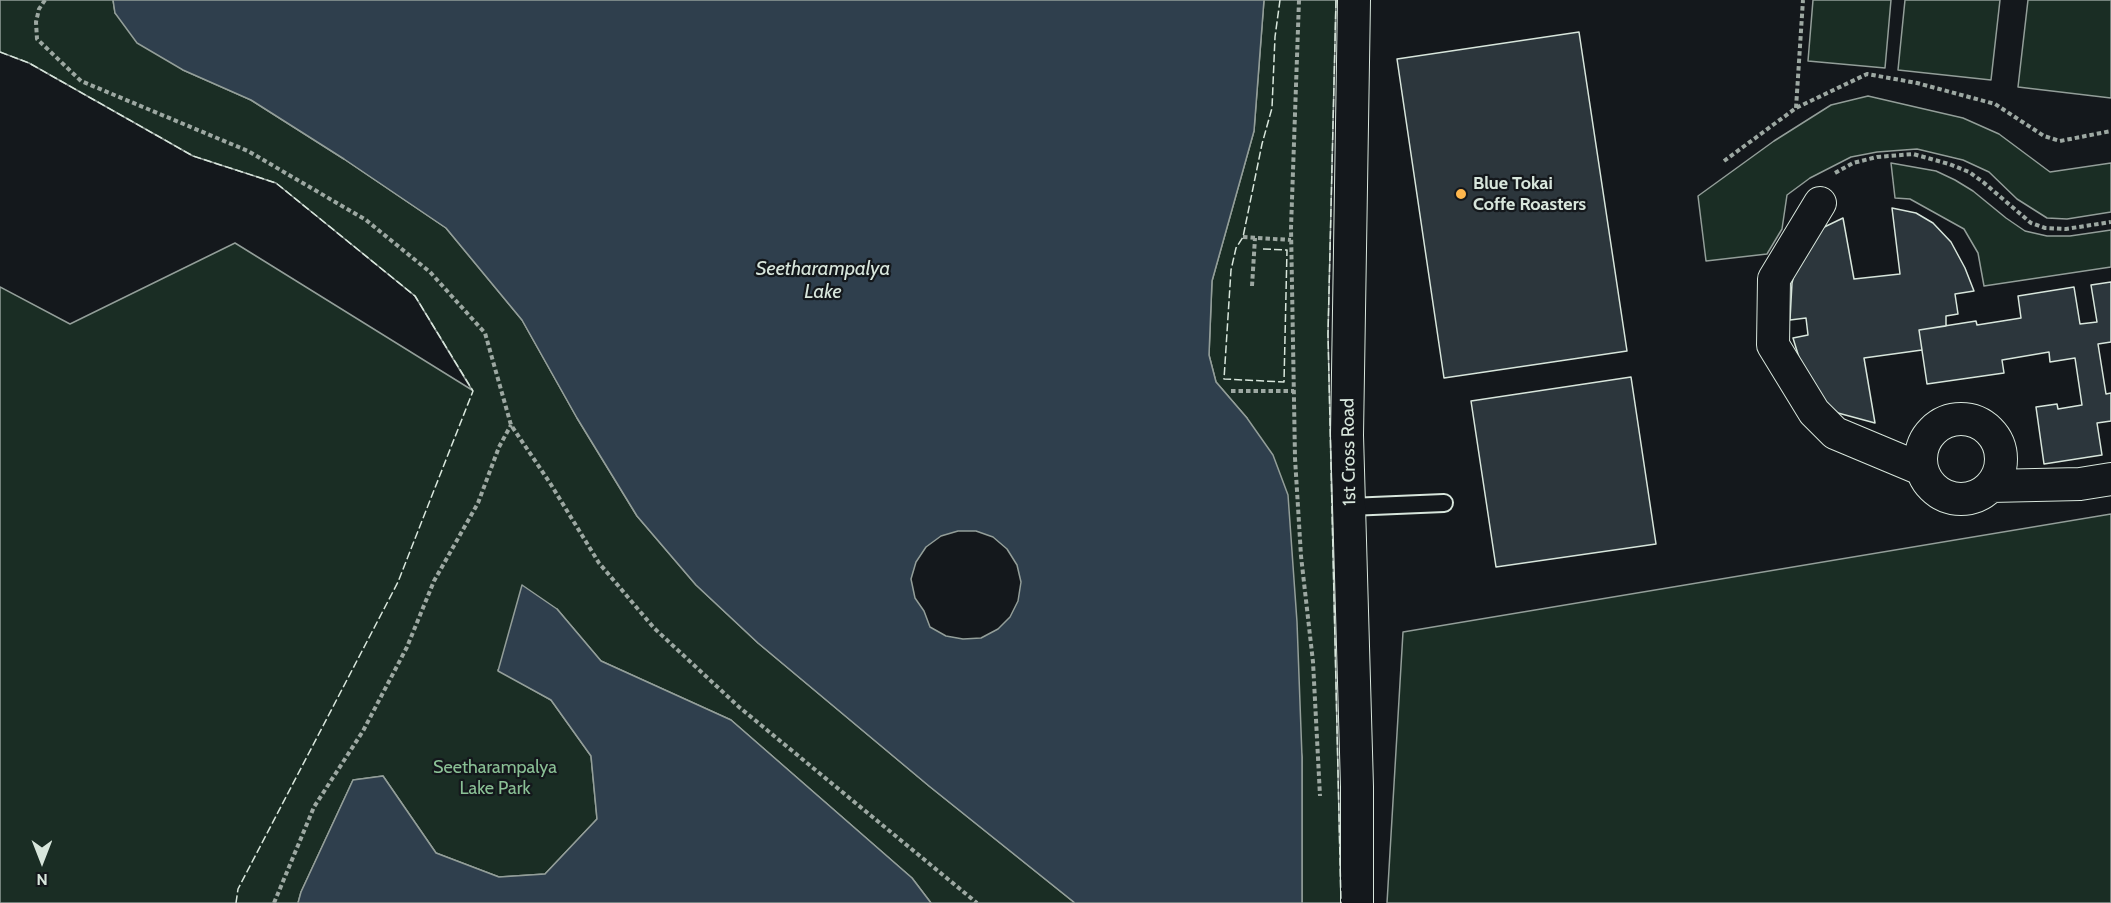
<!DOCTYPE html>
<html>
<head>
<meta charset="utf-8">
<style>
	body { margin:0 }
	#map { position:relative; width:2111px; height:903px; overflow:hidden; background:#14181c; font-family:Cabin,sans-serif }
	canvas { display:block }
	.north { position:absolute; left:12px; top:831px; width:60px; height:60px; -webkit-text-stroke:4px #14181c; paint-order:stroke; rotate:180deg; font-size:16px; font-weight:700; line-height:24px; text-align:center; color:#d8e6dc }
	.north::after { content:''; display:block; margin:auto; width:21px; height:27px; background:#d8e6dc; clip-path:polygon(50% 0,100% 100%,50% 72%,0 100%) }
</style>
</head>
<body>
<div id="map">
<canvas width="2111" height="903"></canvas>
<div class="north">N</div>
</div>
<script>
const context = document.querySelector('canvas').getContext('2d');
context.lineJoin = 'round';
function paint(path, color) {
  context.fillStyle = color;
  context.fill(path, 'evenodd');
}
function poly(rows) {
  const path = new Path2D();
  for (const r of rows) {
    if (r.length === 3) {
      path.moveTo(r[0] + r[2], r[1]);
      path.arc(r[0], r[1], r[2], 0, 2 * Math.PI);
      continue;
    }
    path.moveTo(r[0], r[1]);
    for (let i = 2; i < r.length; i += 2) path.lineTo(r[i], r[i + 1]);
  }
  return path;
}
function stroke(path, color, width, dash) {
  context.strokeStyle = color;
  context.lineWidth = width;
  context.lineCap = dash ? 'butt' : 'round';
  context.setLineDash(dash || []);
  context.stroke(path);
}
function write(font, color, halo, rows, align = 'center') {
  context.font = font + ' Cabin,sans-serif';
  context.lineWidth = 4.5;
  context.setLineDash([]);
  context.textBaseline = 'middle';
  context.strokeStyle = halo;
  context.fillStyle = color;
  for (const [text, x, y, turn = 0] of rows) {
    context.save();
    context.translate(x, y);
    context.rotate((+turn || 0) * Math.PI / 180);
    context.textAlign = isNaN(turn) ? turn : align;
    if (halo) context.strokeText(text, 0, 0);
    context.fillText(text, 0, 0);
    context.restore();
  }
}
const green = poly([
	[0,0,113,0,115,13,183,70,251,100,344,159,446,228,522,320,577,418,637,516,696,585,758,643,929,786,1075,903,931,903,912,878,731,720,601,661,557,609,498,670,551,700,591,756,597,819,545,874,499,877,436,853,383,776,353,780,301,892,298,903,0,903,0,287,70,324,235,243,472,390,415,296,276,183,193,156,29,63,0,52,0,0],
	[1264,0,1336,0,1328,334,1341,903,1302,903,1302,757,1247,418,1216,382,1209,355,1212,281,1254,131,1264,0],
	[1813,0,1891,0,1885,68,1808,61,1813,0],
	[1905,0,2000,0,1991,80,1898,70,1905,0],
	[2028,0,2111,0,2111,98,2018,87,2028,0],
	[1868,96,1963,118,1999,134,2050,172,2111,163,2111,212,2067,219,2047,218,2017,199,1989,172,1963,160,1917,149,1877,152,1851,157,1810,178,1787,195,1782,229,1767,254,1706,261,1698,196,1774,141,1831,105,1868,96],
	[1891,163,1936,171,1955,180,1973,191,2006,218,2025,231,2047,236,2070,236,2111,230,2111,267,1984,286,1978,253,1964,229,1910,199,1895,198,1891,163],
	[2111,514,2111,903,1387,903,1403,632,2111,514]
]);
paint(green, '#1a2d24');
stroke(green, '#939e99', 1.5);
const water = poly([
	[113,0,1264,0,1254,131,1212,281,1209,355,1216,382,1247,418,1273,455,1288,495,1297,622,1302,757,1302,903,1075,903,929,786,758,643,696,585,637,516,577,418,522,320,446,228,344,159,251,100,183,70,137,43,115,13,113,0],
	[958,531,976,531,993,537,1007,549,1017,565,1021,582,1018,601,1010,617,998,629,981,638,963,639,946,636,930,627,924,611,915,598,911,579,916,562,926,547,941,536,958,531],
	[522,585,557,609,601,661,731,720,912,878,931,903,298,903,301,892,353,780,383,776,436,853,499,877,545,874,597,819,591,756,551,700,498,671,522,585]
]);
paint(water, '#2f3f4d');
stroke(water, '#939e99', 1.5);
const building = poly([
	[1579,32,1627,351,1444,378,1397,59,1579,32],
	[1892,208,1916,213,1933,223,1951,242,1965,268,1974,291,1955,294,1958,314,1946,316,1946,326,1919,330,1922,350,1864,358,1875,423,1838,413,1824,401,1801,364,1793,338,1808,335,1806,318,1790,320,1792,283,1799,254,1816,231,1843,218,1854,279,1900,274,1892,208],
	[2111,282,2111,342,2098,344,2106,394,2111,393,2111,421,2097,423,2102,455,2044,464,2036,407,2057,404,2058,409,2082,405,2075,358,2050,362,2049,352,2002,360,2004,373,1927,384,1919,330,1976,321,1977,325,2021,318,2018,296,2074,287,2080,324,2097,322,2091,285,2111,282],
	[1631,377,1656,544,1496,567,1471,401,1631,377]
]);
paint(building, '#2c363c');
stroke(building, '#d8e6dc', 1.5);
const service = poly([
	[1349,507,1444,503]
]);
const minor = poly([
	[1354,0,1347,435,1357,787,1357,903],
	[1820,203,1774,279,1773,345,1814,412,1835,433,1921,469],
	[1961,459,40],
	[1991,486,2080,484,2111,479]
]);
stroke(service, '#d8e6dc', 20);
stroke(minor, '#d8e6dc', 34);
stroke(poly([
	[45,0,39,9,36,22,37,39,81,81,248,151,366,220,430,272,485,333,511,425,550,483,599,563,654,628,739,707,977,903],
	[1299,0,1291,228,1295,458,1301,556,1313,662,1320,796],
	[1796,108,1803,0],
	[1724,161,1796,108,1867,74,1917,83,1995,104,2044,136,2060,141,2111,131],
	[1835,173,1853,163,1877,157,1913,154,1949,164,1969,172,1983,182,2031,223,2045,228,2066,229,2111,222],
	[1243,237,1291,240],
	[1252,286,1255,238],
	[1231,391,1294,391],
	[274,903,314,807,363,731,407,647,434,581,478,503,499,447,511,425]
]), '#9da8a2', 4, [4.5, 3]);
stroke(service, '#14181c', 16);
stroke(minor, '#14181c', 32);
stroke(poly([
	[1336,0,1328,334,1341,903],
	[0,52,29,63,193,156,276,183,415,296,473,391,398,582,238,889,236,903],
	[1263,249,1287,250,1284,382,1224,379,1231,270,1236,248,1243,237,1262,144,1272,108,1275,37,1280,0]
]), '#d8e6dc', 1.5, [8, 3]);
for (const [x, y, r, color] of [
	[1461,194,6,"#ffb74d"]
]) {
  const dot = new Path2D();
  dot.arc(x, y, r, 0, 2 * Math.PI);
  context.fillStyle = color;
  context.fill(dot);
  stroke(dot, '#14181c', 2);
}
write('bold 18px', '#d8e6dc', '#14181c', [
	["Blue Tokai",1473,184],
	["Coffe Roasters",1473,205]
], 'left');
write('18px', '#d8e6dc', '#14181c', [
	["1st Cross Road",1349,452,-91]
]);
write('18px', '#8ac095', '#14181c', [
	["Seetharampalya",495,768],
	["Lake Park",495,789]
]);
write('italic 20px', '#d8e6dc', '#14181c', [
	["Seetharampalya",823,269],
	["Lake",823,292]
]);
</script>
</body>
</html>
